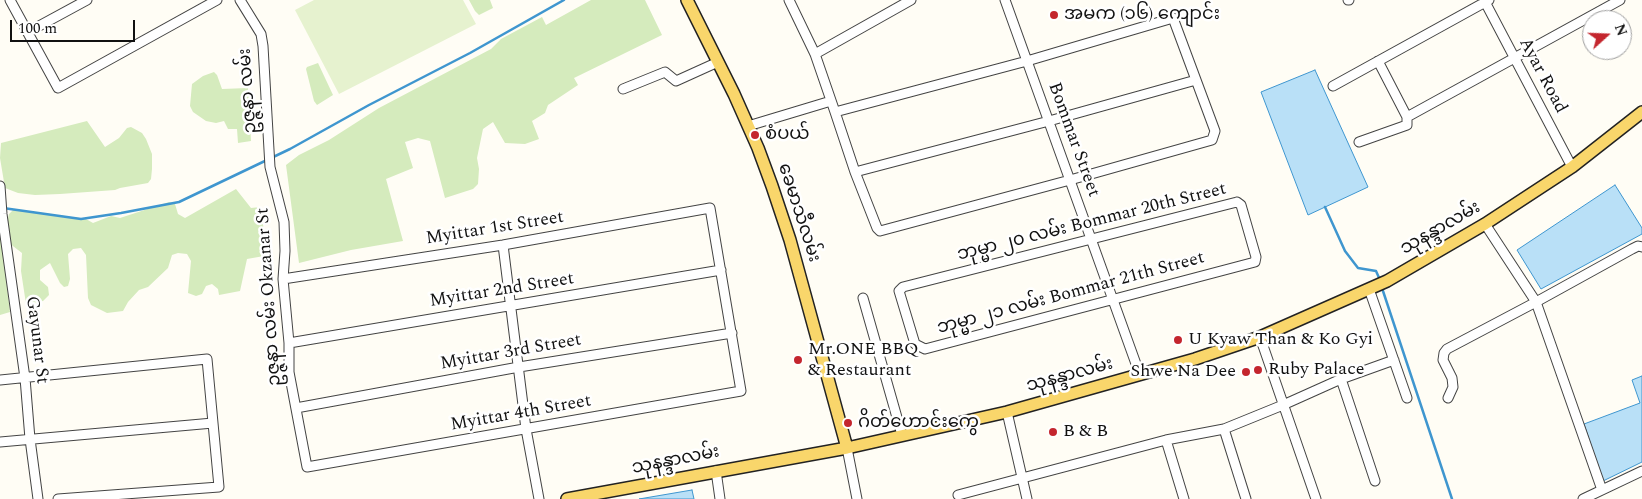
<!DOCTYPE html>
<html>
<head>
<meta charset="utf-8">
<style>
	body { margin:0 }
	#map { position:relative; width:1642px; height:499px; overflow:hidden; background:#fffdf5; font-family:Spectral,serif }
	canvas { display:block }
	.north { position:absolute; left:1582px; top:10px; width:50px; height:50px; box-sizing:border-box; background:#fff; border:1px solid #a0a0a0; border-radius:50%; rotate:70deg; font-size:14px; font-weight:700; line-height:20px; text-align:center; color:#111 }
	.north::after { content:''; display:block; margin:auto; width:18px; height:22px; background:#c4262e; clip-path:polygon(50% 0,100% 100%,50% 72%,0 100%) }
	.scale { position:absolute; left:10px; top:20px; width:125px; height:22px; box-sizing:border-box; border:2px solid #111; border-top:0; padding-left:6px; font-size:15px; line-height:18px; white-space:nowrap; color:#111; -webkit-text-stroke:4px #fff; paint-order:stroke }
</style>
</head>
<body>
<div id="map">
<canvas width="1642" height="499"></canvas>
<div class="north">N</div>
<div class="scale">100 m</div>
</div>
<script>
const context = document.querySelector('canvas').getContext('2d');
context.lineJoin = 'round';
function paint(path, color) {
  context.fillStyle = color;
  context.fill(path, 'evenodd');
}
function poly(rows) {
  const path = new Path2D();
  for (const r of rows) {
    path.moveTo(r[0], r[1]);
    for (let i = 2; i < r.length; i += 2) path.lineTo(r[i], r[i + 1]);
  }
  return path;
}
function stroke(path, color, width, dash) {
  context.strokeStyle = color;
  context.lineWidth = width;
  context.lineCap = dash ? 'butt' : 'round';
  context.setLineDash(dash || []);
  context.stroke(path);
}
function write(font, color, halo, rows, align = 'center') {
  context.font = font + ' Spectral,"Noto Sans Myanmar",serif';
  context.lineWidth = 5;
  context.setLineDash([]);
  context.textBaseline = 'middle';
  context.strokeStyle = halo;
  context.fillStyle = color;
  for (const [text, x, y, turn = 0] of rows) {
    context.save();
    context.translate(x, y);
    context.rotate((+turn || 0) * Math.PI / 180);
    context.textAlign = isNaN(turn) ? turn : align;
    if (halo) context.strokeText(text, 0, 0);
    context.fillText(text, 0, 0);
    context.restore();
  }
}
paint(poly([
	[469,0,490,0,493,8,479,15,475,11],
	[591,0,645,0,662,35,574,78,578,85,548,105,545,113,532,121,539,139,525,144,505,143,493,122,483,129,477,158,479,169,478,184,473,189,445,198,430,141,418,138,405,142,413,168,386,179,403,241,351,250,299,263,286,165,299,155,329,140,379,108,491,49,501,39,542,17,546,25],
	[318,63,333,95,317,105,314,101,306,69,307,67],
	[214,72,217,75,222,89,248,88,251,141,238,143,237,129,228,129,224,121,216,123,206,121,193,112,190,106,192,84,203,76],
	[87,121,105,147,119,138,127,128,131,127,142,133,146,139,152,154,152,169,151,179,148,183,120,188,115,190,60,194,35,195,18,193,5,188,0,158,1,143],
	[236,189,251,208,261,207,264,233,264,256,247,259,240,291,219,295,218,289,212,284,206,286,202,294,196,296,188,293,191,261,187,254,178,253,172,255,168,268,148,287,139,290,128,302,123,311,107,313,91,305,88,298,86,255,81,248,73,249,68,254,70,279,68,286,64,287,60,283,50,263,40,270,40,280,48,287,49,295,43,301,26,304,21,271,22,253,9,243,7,222,9,214,14,209,86,219,93,223,111,216,120,218,169,202,175,204,178,214,185,218],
	[0,225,10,312,0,315]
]), '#d5ebbd');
paint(poly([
	[314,0,463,0,476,24,339,94,295,10]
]), '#e6f2cf');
const water = poly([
	[1315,70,1368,187,1308,215,1261,92,1315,70],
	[1615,185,1642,228,1642,234,1541,289,1517,250,1615,185],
	[1642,376,1642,462,1603,481,1584,424,1640,403,1632,380,1642,376],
	[692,490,694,499,639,499,692,490]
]);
paint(water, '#b9e0f7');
stroke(water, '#3f96cf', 1);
stroke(poly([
	[1325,207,1345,251,1358,268,1376,271,1380,280],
	[3,208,81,219,121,213,179,202,290,149,369,105,470,53,564,0],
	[1382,288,1452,499]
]), '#3f96cf', 2.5);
const minor = poly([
	[10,0,58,88,217,0],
	[240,0,261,34,263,46,270,167,284,222,285,251,283,279,289,343,289,372,307,467,741,391,710,208,503,245,283,279],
	[789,0,815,54,835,112,855,172,877,228,880,231,1070,180,1212,140,1215,131,1173,18,1027,61,835,112],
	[1005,0,1140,375],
	[1348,0,1349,0],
	[1484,0,1572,167],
	[28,32,87,0],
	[815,54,911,0],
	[1333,86,1489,0],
	[623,89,665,72,676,81,718,62],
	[1407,117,1620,0],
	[748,126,831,101],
	[1359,142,1407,125,1407,117,1378,61],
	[855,172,1049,121,1196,80],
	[0,186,2,214,25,378,30,439,38,499],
	[1237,202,1241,205,1256,257,1255,262,925,349,915,344,899,291,903,287,1237,202],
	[1485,224,1536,302,1602,490],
	[503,245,526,429,539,499],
	[1369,289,1407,398],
	[863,298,902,435],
	[1260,337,1316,499],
	[289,343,721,270],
	[1341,379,1375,481],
	[0,380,207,359,219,487,58,499],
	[1448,398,1453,387,1452,378,1443,360,1444,353,1447,349,1536,302,1632,249,1638,246,1642,247],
	[296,408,519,367,732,333],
	[1007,412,1027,499],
	[1224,429,1246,499],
	[1166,440,1184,499],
	[0,442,213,423],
	[847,448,857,499],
	[716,471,720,499],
	[958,495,1166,440,1224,429,1283,405,1341,379,1394,360],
	[1583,499,1642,471]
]);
const major = poly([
	[687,0,734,94,758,148,772,186,790,240,847,448],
	[567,499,847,448,1007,412,1195,359,1260,337,1387,281,1485,224,1572,167,1642,112]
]);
stroke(minor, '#444', 11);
stroke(major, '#222', 14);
stroke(minor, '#fff', 9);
stroke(major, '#f9d66b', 11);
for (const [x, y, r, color] of [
	[1054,15,5,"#c4262e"],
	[755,135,5,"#c4262e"],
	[1178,340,5,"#c4262e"],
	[798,360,5,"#c4262e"],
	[1258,370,5,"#c4262e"],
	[1246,372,5,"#c4262e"],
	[848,423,5,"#c4262e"],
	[1053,432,5,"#c4262e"]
]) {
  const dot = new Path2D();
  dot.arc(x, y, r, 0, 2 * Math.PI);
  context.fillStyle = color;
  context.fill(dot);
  stroke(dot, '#fff', 2);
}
write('18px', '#111', '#fff', [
	["အမက (၁၆) ကျောင်း",1064,15],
	["စံပယ်",765,135],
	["U Kyaw Than & Ko Gyi",1188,340],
	["Mr.ONE BBQ",808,350],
	["& Restaurant",808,371],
	["Ruby Palace",1268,370],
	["Shwe Na Dee",1236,372,"right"],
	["ဂိတ်ဟောင်းကွေ",858,423],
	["B & B",1063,432]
], 'left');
write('18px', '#111', '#fff', [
	["Ayar Road",1542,76,62],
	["ဥဇ္ဇနာ လမ်း",249,91,-94],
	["Bommar Street",1073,140,70],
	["ခေမာသီလမ်း",798,213,72],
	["ဘုမ္မာ ၂၀ လမ်း Bommar 20th Street",1092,223,-14],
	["Myittar 1st Street",495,229,-9],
	["သုနန္ဒာလမ်း",1441,229,-30],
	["Myittar 2nd Street",502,291,-9],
	["ဘုမ္မာ ၂၁ လမ်း Bommar 21th Street",1071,294,-15],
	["ဥဇ္ဇနာ လမ်း Okzanar St",270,297,-94],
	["Gayunar St",36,340,83],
	["Myittar 3rd Street",511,353,-10],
	["သုနန္ဒာလမ်း",1070,376,-15],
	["Myittar 4th Street",521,414,-10],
	["သုနန္ဒာလမ်း",676,461,-11]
]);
</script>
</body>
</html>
